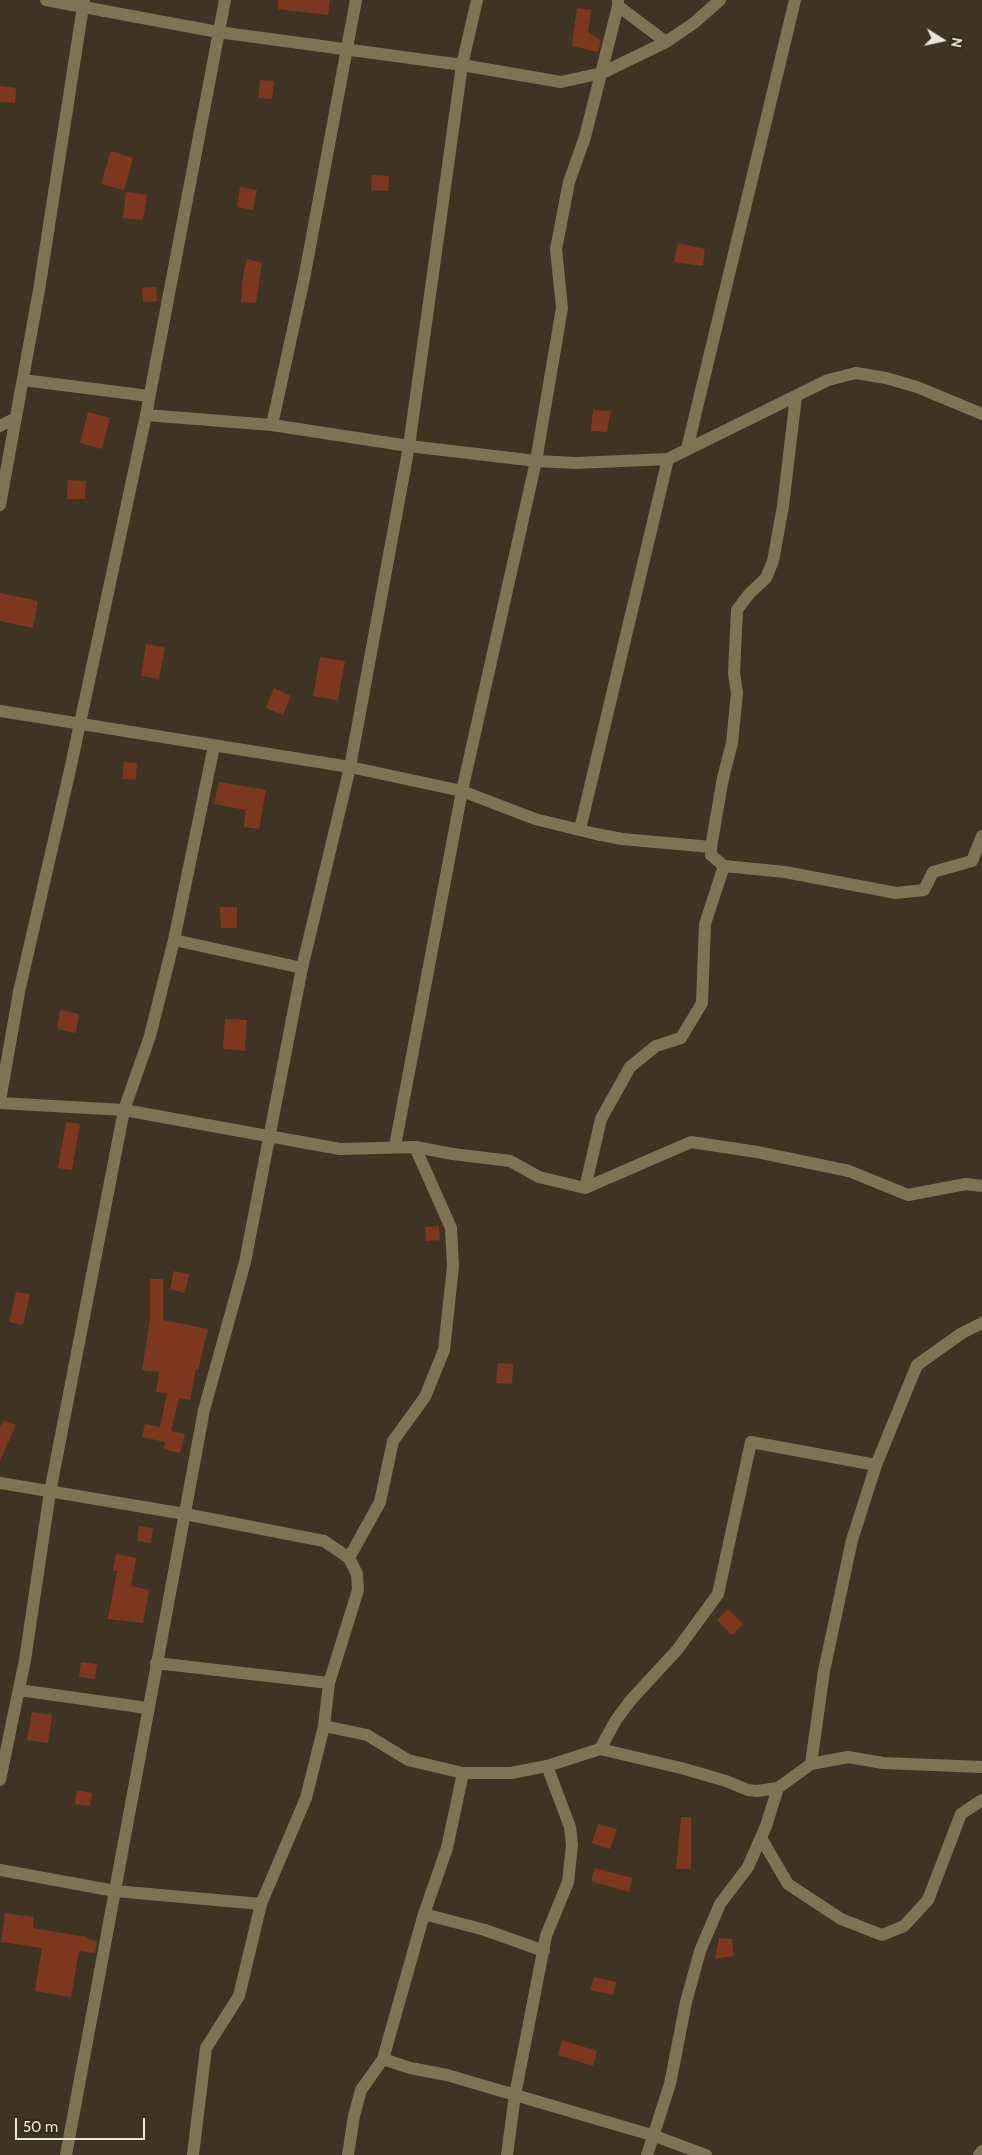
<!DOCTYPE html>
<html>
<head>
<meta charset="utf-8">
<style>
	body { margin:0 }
	#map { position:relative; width:982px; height:2155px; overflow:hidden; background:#3f3424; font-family:Cabin,sans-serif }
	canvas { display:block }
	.north { position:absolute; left:917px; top:15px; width:50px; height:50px; -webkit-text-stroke:4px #352a1b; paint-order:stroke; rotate:100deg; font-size:14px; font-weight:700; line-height:20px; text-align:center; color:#ebe4da }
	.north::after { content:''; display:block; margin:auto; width:18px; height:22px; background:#ebe4da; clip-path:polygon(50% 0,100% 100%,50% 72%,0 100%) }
	.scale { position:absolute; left:15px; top:2118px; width:130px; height:22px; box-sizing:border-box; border:2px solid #ebe4da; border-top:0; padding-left:6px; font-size:15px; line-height:18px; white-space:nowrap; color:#ebe4da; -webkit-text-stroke:4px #352a1b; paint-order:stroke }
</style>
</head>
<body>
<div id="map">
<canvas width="982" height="2155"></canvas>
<div class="north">N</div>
<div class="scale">50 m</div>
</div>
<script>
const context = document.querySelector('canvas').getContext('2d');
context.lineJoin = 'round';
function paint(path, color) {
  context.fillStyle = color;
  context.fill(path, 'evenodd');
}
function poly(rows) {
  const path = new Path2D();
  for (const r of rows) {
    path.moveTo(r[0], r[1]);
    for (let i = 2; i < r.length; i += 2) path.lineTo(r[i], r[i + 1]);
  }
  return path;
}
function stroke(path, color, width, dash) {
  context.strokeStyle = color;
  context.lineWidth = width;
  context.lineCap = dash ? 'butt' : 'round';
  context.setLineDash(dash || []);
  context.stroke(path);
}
paint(poly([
	[278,0,330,0,328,15,278,9],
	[577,8,591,10,588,32,601,41,598,52,572,46],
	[260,80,274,81,272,99,258,98],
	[0,86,16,88,15,103,0,102],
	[111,151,133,158,124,190,101,184],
	[372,175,389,176,388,191,371,190],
	[240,187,257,190,253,210,237,207],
	[126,192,147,195,143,220,123,218],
	[678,243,705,249,703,266,674,262],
	[247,259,262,263,256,303,241,302,243,275],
	[156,287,157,301,143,302,142,288],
	[593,410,611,411,607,432,591,431],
	[88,412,110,418,102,449,80,443],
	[68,480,86,481,85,499,67,499],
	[0,593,38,601,33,628,0,621],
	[146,644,165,647,159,679,141,676],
	[320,657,345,661,338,700,313,696],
	[274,688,291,696,283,715,266,708],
	[124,762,137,763,136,780,122,779],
	[219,782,266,790,259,829,244,827,246,810,214,804],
	[220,907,237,907,237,928,221,928],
	[60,1010,79,1014,76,1033,57,1029],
	[225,1019,247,1020,245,1051,223,1049],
	[66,1122,80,1124,72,1170,58,1168],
	[439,1226,440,1240,426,1241,425,1227],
	[174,1271,189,1274,185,1293,170,1289],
	[150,1279,163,1279,163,1320,208,1329,198,1370,196,1369,190,1400,179,1398,171,1431,185,1434,180,1453,164,1449,165,1442,142,1437,145,1424,160,1427,167,1393,156,1392,159,1372,142,1370,150,1319],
	[16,1292,30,1294,23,1325,9,1322],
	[498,1363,513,1364,512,1384,496,1383],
	[4,1420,16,1425,0,1461,0,1427],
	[139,1526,153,1528,151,1543,137,1541],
	[116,1554,136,1558,131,1586,149,1590,143,1623,108,1619,117,1571,113,1571],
	[728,1609,743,1624,732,1635,717,1620],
	[81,1662,97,1664,95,1679,79,1677],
	[32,1712,52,1715,48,1743,27,1740],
	[77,1790,92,1793,90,1806,75,1804],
	[681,1817,691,1817,691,1869,676,1869],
	[598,1824,617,1829,610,1849,592,1843],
	[595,1868,632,1878,629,1892,591,1881],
	[5,1913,34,1917,33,1928,87,1937,87,1939,97,1941,95,1953,79,1951,71,1997,35,1991,42,1948,1,1942],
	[719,1938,732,1939,734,1956,715,1959],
	[594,1977,616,1982,613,1995,590,1990],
	[562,2040,597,2051,593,2066,558,2055]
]), '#7d371f');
stroke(poly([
	[46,0,218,32,462,65,561,82,602,73,666,42,694,23,720,0],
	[618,0,618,6,666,42],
	[23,380,149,396],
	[146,415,272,425,409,446,462,65,477,0],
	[272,425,304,279,356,0],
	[0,426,16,418],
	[687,449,795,0],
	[0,505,39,290,84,0],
	[0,711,350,767,462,791,535,819,596,834,622,839,711,847,711,855,724,866,785,872,896,893,924,890,933,872,972,861,982,836],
	[580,829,668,459],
	[711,847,723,778,732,743,737,693,734,673,737,610,749,594,766,578,773,561,783,506,796,396],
	[174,940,302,968],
	[0,1101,19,992,70,770,146,415,225,0],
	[0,1103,124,1110,340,1149,415,1147,453,1154,510,1161,539,1177,585,1188,691,1142,757,1152,849,1171,908,1195,966,1184,982,1186],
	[395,1146,462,791,536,461,576,463,668,459,828,380,856,373,886,378,917,387,982,414],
	[585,1188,601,1119,630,1067,656,1046,681,1038,702,1003,705,924,724,866],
	[0,1483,185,1514,324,1541,349,1558,357,1574,358,1590,329,1683,324,1726,367,1735,408,1760,463,1773,511,1773,547,1766,600,1749,681,1768,726,1781,748,1790,757,1791,778,1788,811,1764,848,1757,883,1763,982,1767],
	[349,1558,380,1502,393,1441,425,1397,444,1350,453,1266,451,1228,415,1147],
	[156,1663,329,1683],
	[19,1690,147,1708],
	[600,1749,616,1720,630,1701,677,1650,718,1594,751,1442,876,1465,917,1365,962,1333,982,1323],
	[811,1764,824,1671,852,1540,876,1465],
	[0,1780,25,1660,50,1492,124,1110,150,1036,174,940,214,746],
	[761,1838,788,1884,841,1919,882,1935,904,1926,928,1900,961,1814,982,1800],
	[0,1870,115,1891,261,1904],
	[424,1914,485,1930,544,1951],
	[383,2059,424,1914,447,1848,463,1773],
	[66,2155,204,1410,245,1262,302,968,350,767,409,446,536,461,562,308,556,249,569,182,585,137,618,6],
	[193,2155,206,2048,239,1996,261,1904,306,1798,324,1726],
	[348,2155,354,2116,361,2090,383,2059,410,2068,447,2075,655,2136,706,2155],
	[507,2155,515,2095,546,1936,568,1882,572,1845,570,1827,547,1766],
	[647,2155,670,2084,686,2002,700,1951,720,1904,748,1867,766,1826,778,1788],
	[979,2155,982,2151]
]), '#7e7455', 12);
</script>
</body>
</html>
